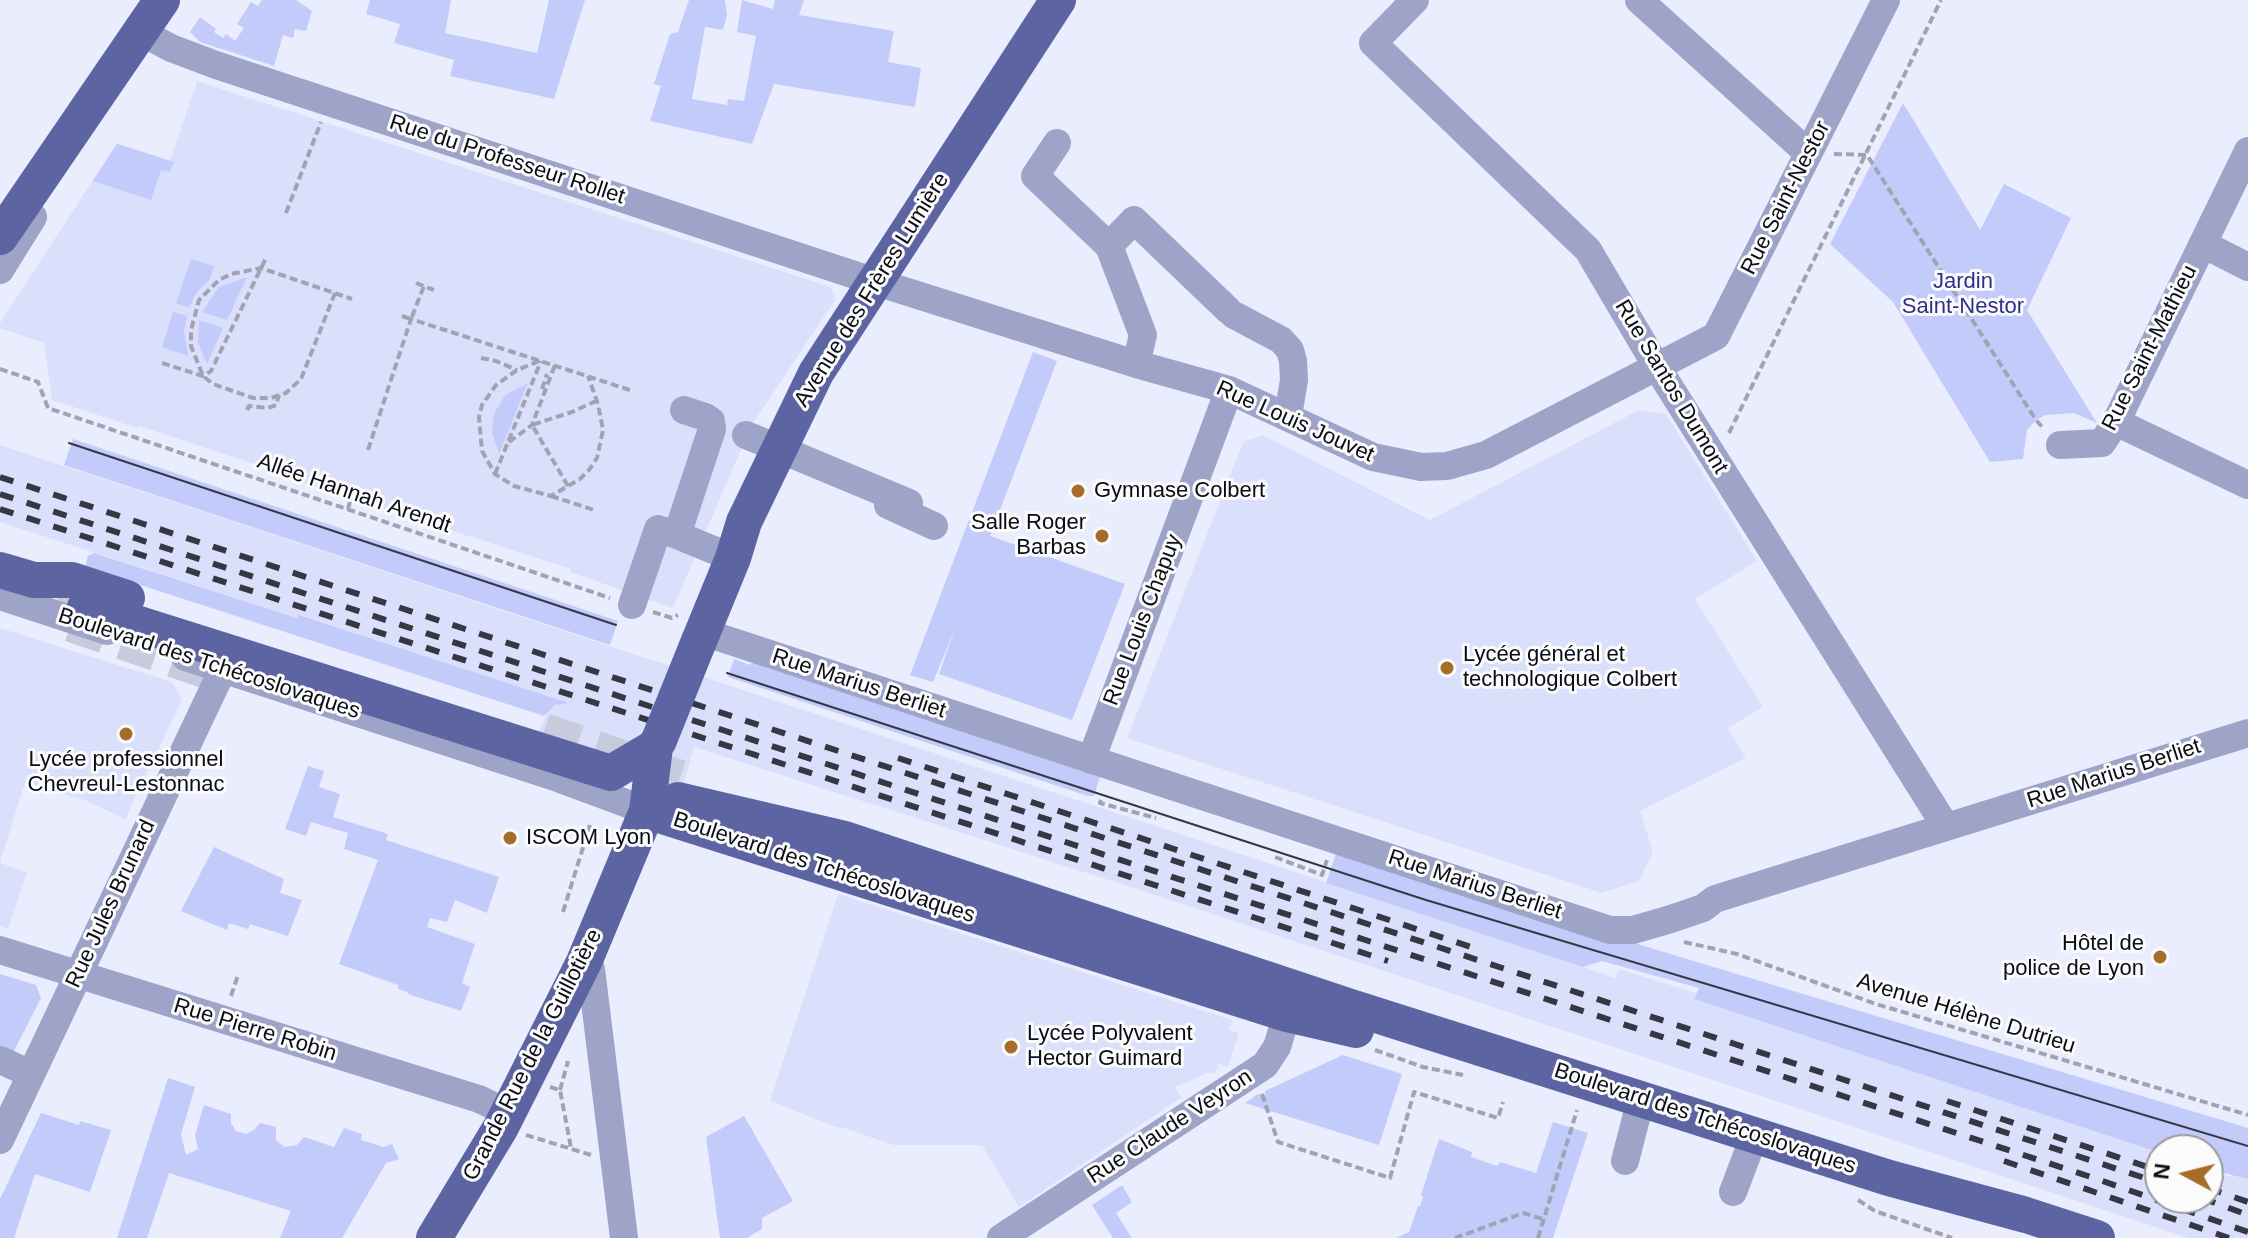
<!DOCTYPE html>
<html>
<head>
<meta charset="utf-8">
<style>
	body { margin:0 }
	#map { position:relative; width:2248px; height:1238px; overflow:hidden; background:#eaedfe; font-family:Arial,sans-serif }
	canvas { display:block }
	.north { position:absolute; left:2144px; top:1134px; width:80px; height:80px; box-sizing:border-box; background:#fbfbfb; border:2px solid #9b9b9f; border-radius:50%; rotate:277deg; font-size:22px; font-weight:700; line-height:32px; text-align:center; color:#0a0b14 }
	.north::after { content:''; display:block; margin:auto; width:28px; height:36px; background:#a56c2a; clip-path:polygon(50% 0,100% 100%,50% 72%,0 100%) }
</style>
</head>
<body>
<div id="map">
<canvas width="2248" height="1238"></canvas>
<div class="north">N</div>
</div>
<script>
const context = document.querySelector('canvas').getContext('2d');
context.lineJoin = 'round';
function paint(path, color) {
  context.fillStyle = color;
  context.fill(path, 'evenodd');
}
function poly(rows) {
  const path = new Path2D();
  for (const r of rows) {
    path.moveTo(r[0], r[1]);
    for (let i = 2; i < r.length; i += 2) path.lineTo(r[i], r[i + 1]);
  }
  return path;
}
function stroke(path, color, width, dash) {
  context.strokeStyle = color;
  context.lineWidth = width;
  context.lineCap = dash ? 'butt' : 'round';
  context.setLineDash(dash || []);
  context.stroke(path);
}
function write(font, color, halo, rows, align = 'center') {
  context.font = font + ' Arial,sans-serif';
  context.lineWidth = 6;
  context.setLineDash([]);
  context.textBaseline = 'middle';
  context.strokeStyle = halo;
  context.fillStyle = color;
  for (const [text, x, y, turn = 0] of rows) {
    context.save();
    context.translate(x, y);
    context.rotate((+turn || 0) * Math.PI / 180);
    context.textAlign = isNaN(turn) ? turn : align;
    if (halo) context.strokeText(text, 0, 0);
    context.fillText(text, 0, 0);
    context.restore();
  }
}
paint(poly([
	[197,81,831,287,835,300,751,426,673,608,570,572,571,569,288,478,288,475,139,426,137,428,52,400,44,343,0,328,0,323,117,143,170,161],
	[1639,410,1666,414,1757,561,1695,599,1763,707,1728,728,1746,758,1640,811,1653,852,1639,881,1602,893,1130,739,1128,736,1243,442,1262,435,1430,520],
	[0,445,1583,967,1615,978,1619,969,1696,993,1694,999,2160,1153,2160,1198,2208,1198,2208,1169,2231,1177,2233,1173,2248,1179,2248,1238,2189,1238,1146,892,694,747,683,787,534,742,549,708,566,702,300,615,297,618,0,522],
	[0,628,172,682,182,700,125,819,87,801,25,782,0,863,27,872,8,929,0,926],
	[838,894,1232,1020,1229,1030,1239,1033,1228,1067,1219,1064,1215,1074,1210,1072,1175,1087,1182,1097,1019,1207,982,1145,894,1145,841,1127,838,1128,770,1101]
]), '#dae0fc');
paint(poly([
	[262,0,296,0,312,11,306,31,295,29,293,38,283,35,274,66,200,42,190,32,200,17,216,29,214,32,223,38,226,34,235,41,244,28,237,24,251,2,258,6],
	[370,0,451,0,445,33,537,53,549,0,585,0,554,99,450,76,454,60,394,43,400,24,366,14],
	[689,0,725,0,727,15,723,30,705,27,692,99,727,105,728,99,744,101,756,36,737,32,742,0,773,9,775,0,804,0,799,15,894,31,888,62,921,68,915,107,774,84,752,144,650,121,661,86,654,84,670,34,678,32],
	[1903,103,1980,230,2004,184,2071,218,2027,310,2097,423,2074,413,2046,415,2036,420,2027,430,2023,459,1990,462,1893,302,1830,244],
	[117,144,174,162,170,172,161,170,151,200,93,181],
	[191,259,214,266,210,279,197,292,189,307,176,303],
	[247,277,227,320,202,312,219,287],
	[173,312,187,316,184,331,188,356,162,347],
	[199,320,223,328,207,364,198,343],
	[1033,352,1057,361,990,536,1125,584,1072,720,939,674,955,628,933,682,910,675],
	[529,383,527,385,499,454,492,433,494,414,505,395],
	[73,439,618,621,610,645,64,465],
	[94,553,297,618,299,615,569,703,555,705,544,716,85,567,88,556],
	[734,659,750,665,752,662,1100,777,1094,796,1088,796,728,677],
	[308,766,324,771,319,787,340,794,333,817,388,834,386,840,499,877,487,913,455,900,447,922,430,918,427,927,475,944,462,983,470,987,461,1011,408,994,408,992,398,989,398,985,339,964,378,860,344,849,348,833,311,822,306,836,285,829],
	[214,847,284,879,280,893,302,900,288,936,250,924,248,929,229,923,227,930,181,911],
	[1337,850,1352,858,2248,1128,2248,1179,2208,1169,2208,1150,2160,1150,2160,1153,1694,999,1699,988,1602,961,1583,967,1326,883],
	[0,974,36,985,41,998,11,1057,0,1053],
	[1343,1055,1402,1074,1379,1145,1245,1103,1258,1094,1265,1097,1265,1091],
	[168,1078,195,1087,181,1134,186,1155,198,1149,195,1135,204,1105,231,1114,231,1123,236,1131,246,1134,254,1130,260,1123,276,1127,276,1140,284,1147,297,1145,304,1137,334,1147,344,1128,362,1134,361,1140,384,1147,392,1144,399,1159,386,1163,342,1238,280,1238,291,1211,169,1173,147,1238,117,1238],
	[41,1113,79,1125,80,1121,111,1130,90,1192,35,1174,14,1238,0,1238,0,1199],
	[744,1116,793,1201,762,1218,762,1229,747,1238,720,1238,706,1137],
	[1553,1122,1588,1133,1553,1238,1396,1238,1409,1232,1418,1206,1420,1206,1423,1197,1421,1195,1439,1139,1472,1152,1471,1157,1497,1166,1500,1162,1536,1173],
	[1122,1185,1132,1202,1116,1213,1132,1238,1113,1238,1092,1205]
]), '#c2cbf9');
stroke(poly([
	[6,583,85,607],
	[71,624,219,675],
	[544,731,686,780]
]), '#c8cbdb', 36, [36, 18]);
stroke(poly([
	[1834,154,1867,155,2036,420,2044,429],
	[286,213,321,122],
	[416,283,434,290],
	[335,293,301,379,286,393,271,398,253,398,213,384,203,376,191,346,191,330,199,300,219,280,231,274,261,268,352,299],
	[402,316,411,319,424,286],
	[481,358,496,361,517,370],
	[539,361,517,370,496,385,482,405,479,417,482,451,495,474,514,486,551,496,580,479,589,470,597,458,603,430,598,404,588,376],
	[162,363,203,376,211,371,266,258],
	[0,369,38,382,48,408,610,598],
	[542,389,547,374],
	[247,410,249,406,268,408,276,405,279,395],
	[1729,433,1941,0],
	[509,442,532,425,555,365],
	[368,450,411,319,633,391],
	[495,474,541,361],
	[568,486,532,425,572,412,596,401],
	[551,496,594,510],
	[348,509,351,498],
	[653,612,672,618,678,615],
	[1101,800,1100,803,1156,818],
	[1275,857,1322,875,1327,860],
	[563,912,590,825],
	[1684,942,1737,954,1876,1004,2248,1115],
	[231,996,238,975],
	[1375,1050,1423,1067,1463,1075],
	[550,1087,560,1090,571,1148],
	[560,1090,568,1061],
	[1262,1094,1278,1142,1390,1178,1414,1092,1498,1118,1503,1102],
	[526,1135,591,1155],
	[1858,1200,1875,1211,1952,1238],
	[1455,1238,1523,1213,1543,1219],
	[1538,1238,1577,1110]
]), '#a1a3b2', 4, [8, 4]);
stroke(poly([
	[1415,0,1373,43,1588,250,1657,367,1946,827],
	[1639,0,1808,153],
	[141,32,171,48,216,65,876,282,1136,364,1229,390,1373,457,1421,467,1447,466,1486,455,1716,336,1886,0],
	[1057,143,1035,176,1109,246,1143,335,1136,364],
	[2203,244,2248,267],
	[1109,246,1134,220,1228,310],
	[0,270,33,217],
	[1234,315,1281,340,1290,350,1293,361,1294,380,1288,416],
	[684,410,705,417,711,421,712,429,677,535,733,558],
	[2116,422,2248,485],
	[746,435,909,503],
	[2060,445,2102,443,2116,422,2248,151],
	[888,505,934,526],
	[0,596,107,631],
	[632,605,658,529,677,535],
	[703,632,1610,930,1633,930,1671,919,1703,908,1715,899,2248,733],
	[185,657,558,778,647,811],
	[1091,760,1229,390],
	[0,950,479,1099,508,1113],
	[584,962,591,969,624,1238],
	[0,1060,31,1074],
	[0,1140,223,669],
	[1625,1161,1641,1099],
	[1733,1192,1755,1134],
	[1001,1238,1265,1065,1277,1047,1287,1014,1298,998]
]), '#9da4c7', 28);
stroke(poly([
	[0,237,162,0],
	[0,570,34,580,72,580,127,598],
	[85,607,611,773,655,747],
	[699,641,733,558,744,522,816,373,1058,0],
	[678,800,845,839,1351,1007,1889,1178,2026,1215,2097,1238],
	[647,811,1287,1014,1356,1030],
	[434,1238,501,1127,584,962,647,811,655,747,659,740]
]), '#5c65a2', 36);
stroke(poly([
	[69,443,616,625],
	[727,673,1426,900,2248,1146]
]), '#363742', 2);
stroke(poly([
	[0,477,2160,1183],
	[0,494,2094,1178,2248,1232],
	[0,509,1388,961],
	[898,758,1471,947],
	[1947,1101,2160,1171],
	[2004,1161,2229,1238],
	[2208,1188,2248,1202],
	[2202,1198,2248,1215]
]), '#363742', 6, [14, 14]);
stroke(poly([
	[659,740,699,641]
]), '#5c65a2', 36);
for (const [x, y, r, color] of [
	[1078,491,8,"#a56c2a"],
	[1102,536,8,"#a56c2a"],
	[1447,668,8,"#a56c2a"],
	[126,734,8,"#a56c2a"],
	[510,838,8,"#a56c2a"],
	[2160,957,8,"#a56c2a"],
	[1011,1047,8,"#a56c2a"]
]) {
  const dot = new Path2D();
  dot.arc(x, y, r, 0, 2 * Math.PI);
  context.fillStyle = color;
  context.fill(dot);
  stroke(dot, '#fbfbfb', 3);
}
write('22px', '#0a0b14', '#fbfbfb', [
	["Rue du Professeur Rollet",507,160,18],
	["Rue Saint-Nestor",1786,198,-63],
	["Avenue des Frères Lumière",872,290,-58],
	["Rue Saint-Mathieu",2150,348,-63],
	["Rue Santos Dumont",1671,387,59],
	["Rue Louis Jouvet",1295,422,24],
	["Allée Hannah Arendt",354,494,19],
	["Rue Louis Chapuy",1143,620,-69],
	["Boulevard des Tchécoslovaques",209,664,18],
	["Rue Marius Berliet",859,684,18],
	["Rue Marius Berliet",2114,774,-18],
	["Boulevard des Tchécoslovaques",824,868,18],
	["Rue Marius Berliet",1475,885,18],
	["Rue Jules Brunard",111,904,-65],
	["Avenue Hélène Dutrieu",1966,1014,17],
	["Rue Pierre Robin",255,1030,17],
	["Grande Rue de la Guillotière",533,1055,-63],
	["Boulevard des Tchécoslovaques",1705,1119,18],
	["Rue Claude Veyron",1170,1127,-33]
]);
write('22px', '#2f3088', '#fbfbfb', [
	["Jardin",1963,282],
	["Saint-Nestor",1963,307]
]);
write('22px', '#0a0b14', '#fbfbfb', [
	["Gymnase Colbert",1094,491],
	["Salle Roger",1086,523,"right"],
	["Barbas",1086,548,"right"],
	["Lycée général et",1463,655],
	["technologique Colbert",1463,680],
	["Lycée professionnel",126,760,"center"],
	["Chevreul-Lestonnac",126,785,"center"],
	["ISCOM Lyon",526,838],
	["Hôtel de",2144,944,"right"],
	["police de Lyon",2144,969,"right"],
	["Lycée Polyvalent",1027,1034],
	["Hector Guimard",1027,1059]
], 'left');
</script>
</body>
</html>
